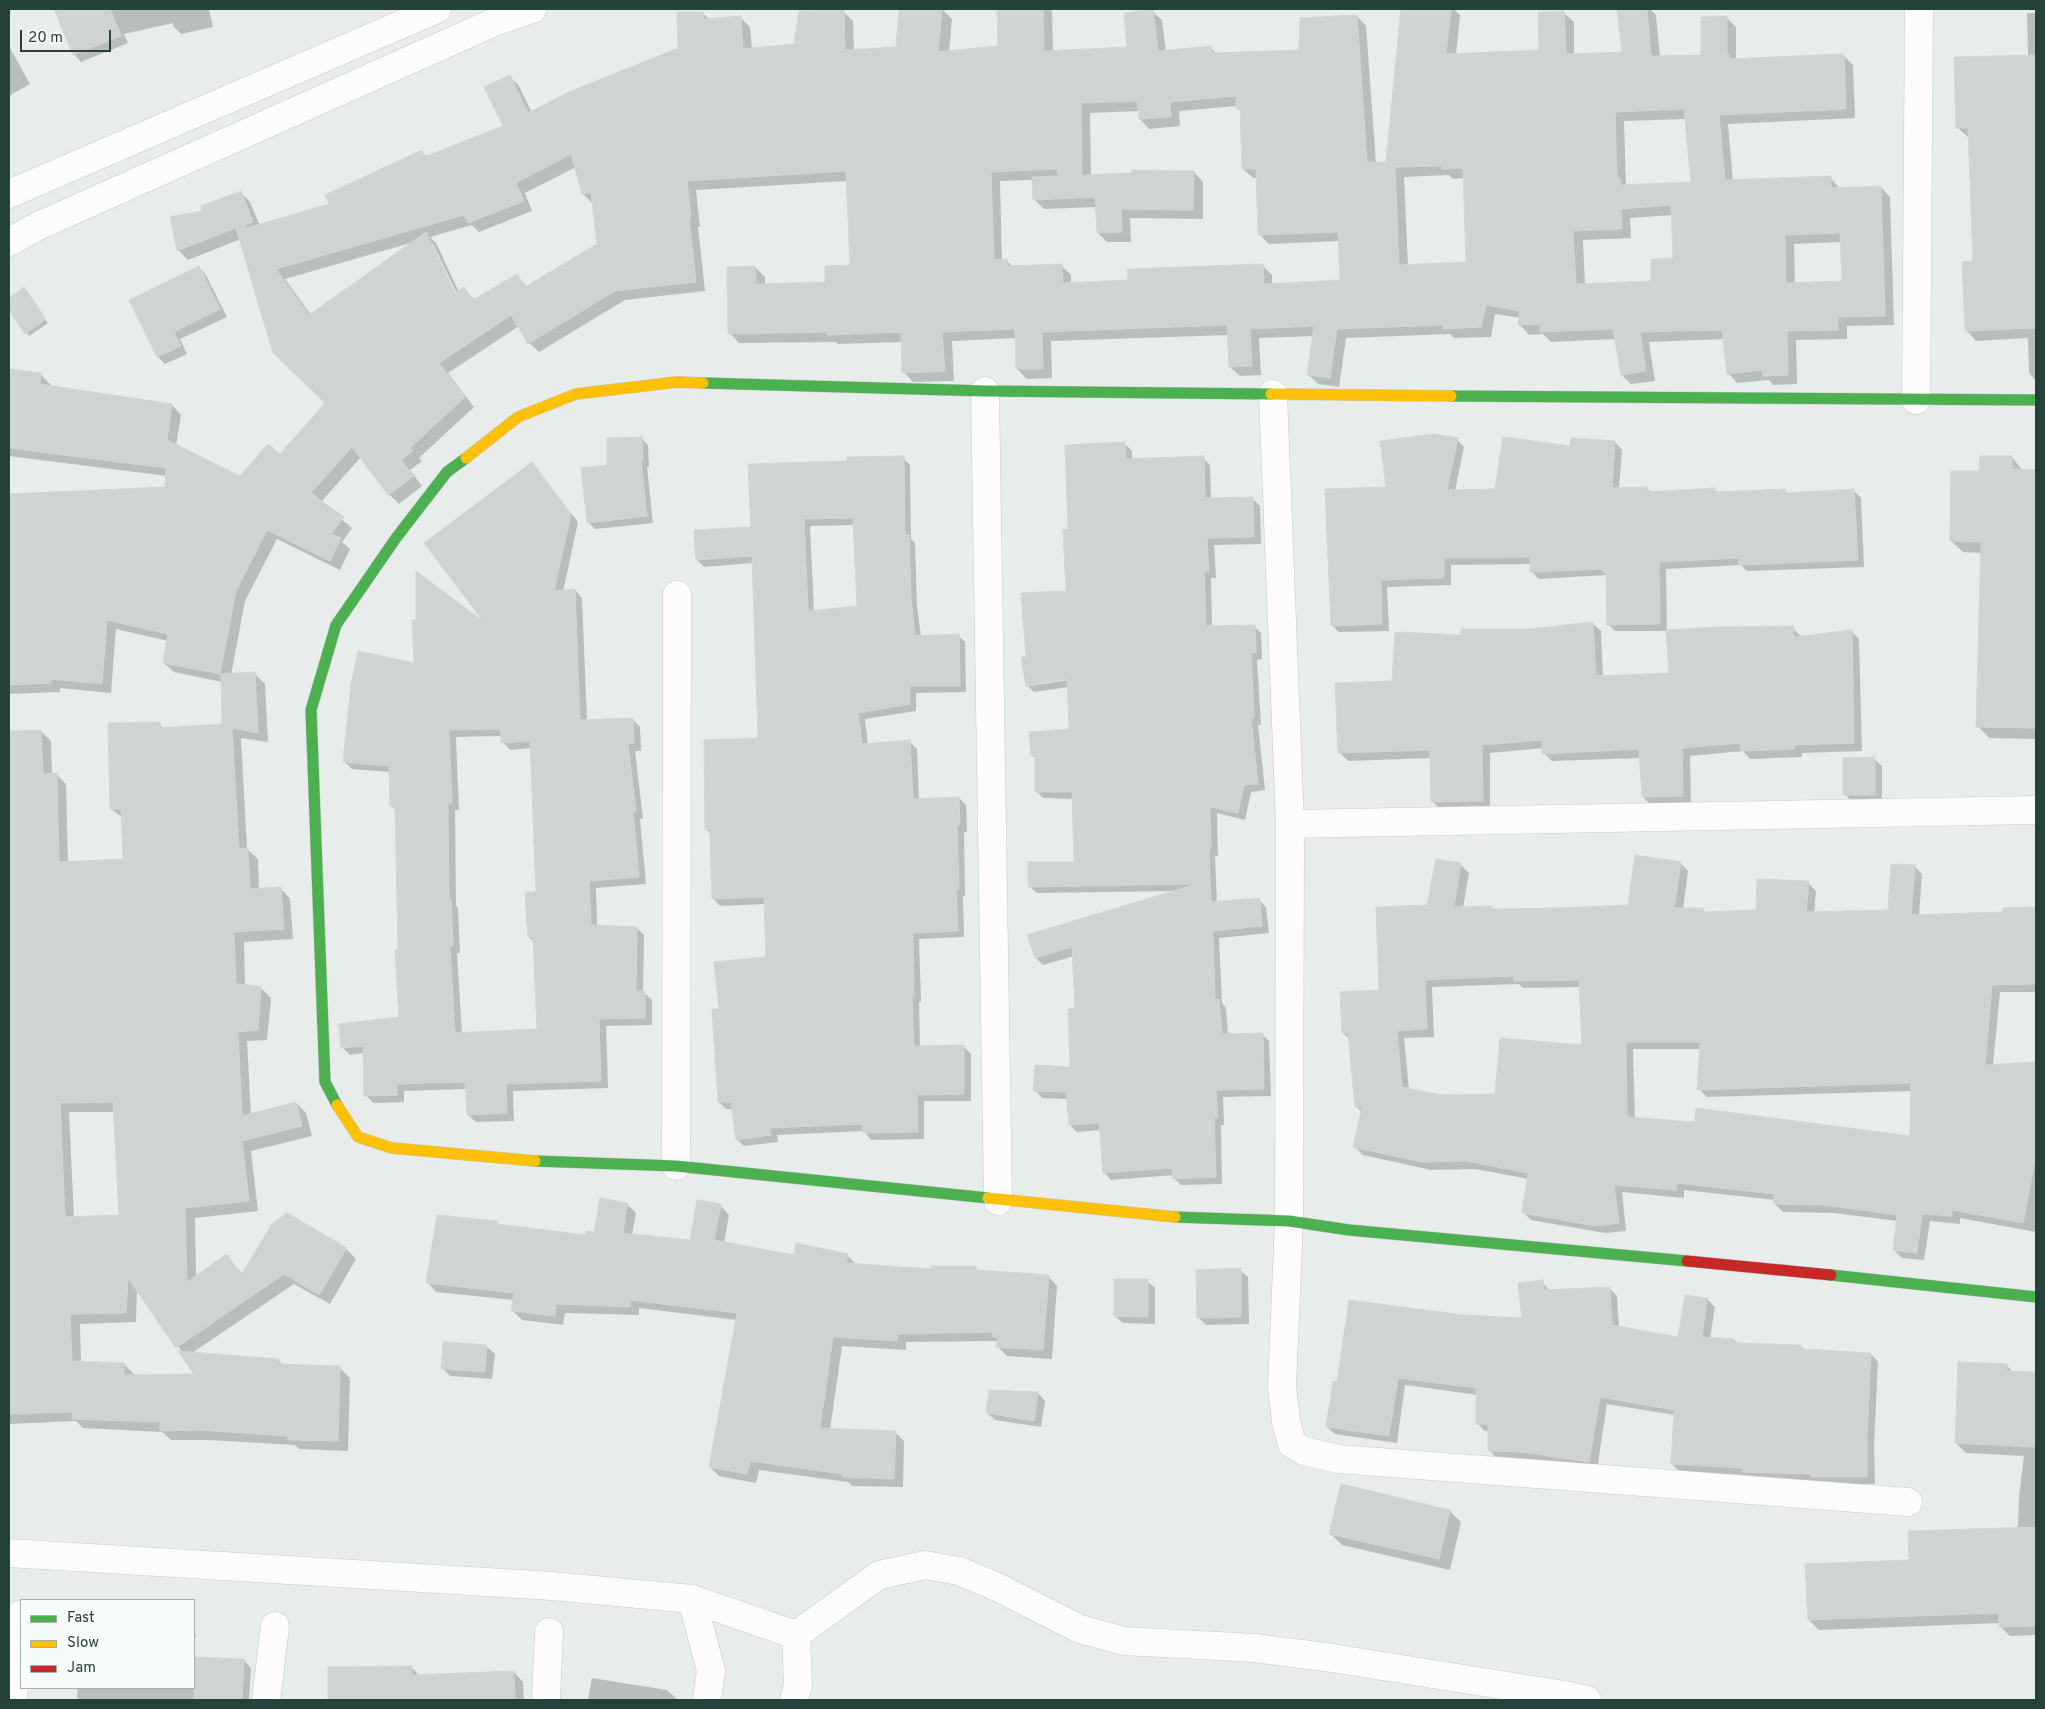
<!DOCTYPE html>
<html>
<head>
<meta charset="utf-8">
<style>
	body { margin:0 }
	#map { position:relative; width:2045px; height:1709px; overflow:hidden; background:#e8edeb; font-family:Overpass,sans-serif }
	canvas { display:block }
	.frame { position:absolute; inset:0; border:10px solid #24423a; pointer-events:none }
	.legend { position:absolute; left:20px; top:1599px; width:175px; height:90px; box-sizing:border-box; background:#f7fbf9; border:1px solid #a3b1ad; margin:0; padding:6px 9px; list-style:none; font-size:15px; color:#24423a }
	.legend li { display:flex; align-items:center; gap:10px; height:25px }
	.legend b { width:25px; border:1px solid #a3b1ad }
	.scale { position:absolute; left:20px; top:30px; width:91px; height:22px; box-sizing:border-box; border:2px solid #24423a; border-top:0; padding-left:6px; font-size:15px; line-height:18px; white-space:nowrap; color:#24423a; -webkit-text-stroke:4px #f7fbf9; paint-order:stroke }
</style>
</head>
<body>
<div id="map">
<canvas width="2045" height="1709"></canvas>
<div class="frame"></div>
<ul class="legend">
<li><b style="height:6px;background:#4caf50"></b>Fast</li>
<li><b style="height:6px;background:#ffc107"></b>Slow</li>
<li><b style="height:6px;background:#c62828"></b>Jam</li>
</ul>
<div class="scale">20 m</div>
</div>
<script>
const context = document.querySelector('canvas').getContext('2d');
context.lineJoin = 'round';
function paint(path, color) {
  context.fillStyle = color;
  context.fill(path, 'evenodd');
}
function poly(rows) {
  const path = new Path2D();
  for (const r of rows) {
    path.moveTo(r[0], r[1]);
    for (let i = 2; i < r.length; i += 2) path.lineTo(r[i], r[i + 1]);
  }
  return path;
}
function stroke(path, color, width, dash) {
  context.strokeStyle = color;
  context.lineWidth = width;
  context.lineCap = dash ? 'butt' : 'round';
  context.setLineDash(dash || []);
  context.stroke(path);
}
paint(poly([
	[55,9,209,9,213,27,181,34,173,26,173,23,124,34,128,43,81,62,74,54],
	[901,9,942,9,952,19,949,52,999,47,998,9,1049,9,1052,11,1053,51,1129,48,1152,11,1162,20,1166,52,1211,48,1217,54,1300,52,1357,16,1366,26,1376,163,1387,163,1403,9,1454,9,1460,15,1456,55,1540,51,1564,13,1574,22,1574,55,1623,53,1619,9,1650,9,1656,15,1660,57,1702,56,1726,17,1736,27,1736,60,1843,55,1853,65,1855,118,1728,124,1733,181,1830,177,1840,189,1881,187,1890,197,1894,325,1847,326,1847,339,1796,340,1797,384,1773,385,1769,380,1737,383,1728,373,1725,339,1649,342,1655,381,1631,384,1622,375,1616,339,1551,342,1543,334,1529,335,1520,325,1521,318,1495,314,1491,337,1454,338,1450,334,1346,338,1339,387,1318,384,1308,374,1314,336,1259,338,1261,375,1240,376,1230,367,1229,335,1051,341,1052,378,1027,379,1017,369,1016,338,952,341,954,381,913,382,904,372,902,342,838,344,836,342,739,343,730,333,755,267,765,277,765,285,827,284,851,266,848,181,696,190,700,227,698,227,705,291,625,300,539,352,529,343,519,326,448,373,474,407,419,458,422,461,410,470,422,486,399,504,389,494,361,457,321,502,352,528,342,542,350,549,340,570,277,539,245,601,231,675,255,674,265,684,268,742,241,738,247,849,258,859,259,890,280,888,290,898,293,939,244,942,245,986,261,988,271,998,267,1040,247,1041,251,1115,296,1103,306,1113,312,1136,251,1151,258,1211,195,1218,196,1277,227,1256,243,1275,346,1249,356,1259,330,1304,294,1284,192,1353,278,1360,284,1366,340,1368,350,1378,348,1451,299,1449,295,1445,208,1440,171,1440,162,1432,83,1428,76,1421,9,1424,9,733,41,731,51,741,52,775,56,774,66,784,68,863,124,861,123,818,111,809,159,724,164,729,224,726,222,682,174,672,164,663,168,641,116,629,111,693,60,688,60,692,9,694,9,495,166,488,167,476,9,456,9,371,41,375,50,384,50,387,172,405,181,415,176,446,240,478,280,456,327,404,241,239,188,260,178,250,204,212,240,192,250,202,260,226,331,205,421,151,427,157,504,126,509,76,519,86,532,113,679,49,703,13,710,20,740,17,750,27,752,49,795,45,843,11,853,21,854,50,898,48],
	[1237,106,1241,112,1243,169,1253,178,1257,178,1259,234,1269,244,1339,241,1341,281,1272,285,1272,275,1262,265,1129,281,1071,284,1071,275,1061,265,1013,267,1006,260,1002,261,1000,181,1033,180,1034,199,1044,209,1097,207,1098,233,1107,242,1131,242,1130,218,1203,219,1203,182,1194,172,1091,176,1090,113,1139,111,1140,119,1149,129,1180,126,1179,111],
	[1686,119,1692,183,1626,186,1624,121],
	[576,167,583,194,593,204,598,245,527,287,516,275,475,300,464,289,459,292,436,243,430,237,472,225,479,232,532,211,525,193],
	[1449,175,1453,179,1465,178,1468,263,1408,266,1404,177],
	[1672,215,1674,259,1653,282,1585,285,1583,240,1631,238,1630,218],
	[414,242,311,315,285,279],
	[1842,242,1843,283,1795,284,1794,244],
	[431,244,433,244,459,298,457,299],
	[69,1112,115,1112,120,1216,74,1218],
	[137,1290,182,1352,196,1375,133,1376,134,1374,124,1364,81,1362,80,1324,136,1322],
	[2027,13,2036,13,2036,381,2029,373,2028,338,1976,341,1966,330,1974,262,1969,138,1958,128,2028,56],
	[9,46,30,84,9,96],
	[199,267,206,275,227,317,180,339,187,354,165,364,158,357],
	[24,289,48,323,29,336,9,308,9,299],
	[641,438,648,445,649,467,647,467,653,523,595,529,588,522,609,466],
	[1457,440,1464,447,1455,491,1496,490,1572,448,1615,442,1622,450,1619,489,1647,488,1651,493,1715,489,1719,493,1785,491,1788,494,1853,490,1861,498,1864,567,1747,571,1741,565,1666,569,1667,631,1615,631,1608,624,1607,575,1539,579,1532,572,1531,564,1451,565,1451,585,1387,587,1389,631,1339,632,1332,625,1387,488],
	[1125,444,1132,451,1132,460,1203,458,1210,465,1211,500,1253,499,1260,506,1261,544,1214,545,1216,578,1211,578,1212,627,1254,626,1261,633,1262,659,1257,660,1261,725,1258,725,1265,790,1251,792,1245,820,1217,813,1218,856,1215,856,1217,903,1259,900,1266,907,1269,933,1219,938,1222,1003,1226,1008,1228,1035,1262,1034,1269,1041,1271,1096,1223,1097,1224,1125,1221,1125,1222,1184,1181,1185,1174,1178,1174,1175,1111,1180,1104,1172,1101,1130,1077,1132,1070,1125,1068,1099,1042,1098,1035,1090,1072,1069,1076,1010,1074,956,1043,965,1036,958,1174,891,1037,893,1029,886,1075,864,1074,799,1043,798,1036,791,1036,759,1032,755,1070,730,1069,687,1034,692,1027,685,1027,658,1067,592,1070,531],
	[1073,677,1074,679,1031,686,1031,683],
	[2012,457,2023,471,2036,471,2036,739,1989,738,1978,726,1982,553,1963,552,1951,541,1980,472],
	[903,458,910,465,911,539,915,543,917,606,921,637,958,635,965,642,966,692,916,693,916,711,865,719,868,745,910,742,917,749,919,800,959,798,966,805,967,832,964,832,965,896,963,896,964,937,919,939,921,1002,919,1002,920,1047,964,1047,971,1054,971,1101,924,1101,924,1139,871,1140,864,1131,777,1135,778,1142,744,1146,737,1139,733,1109,726,1109,719,1102,720,1010,767,958,766,904,720,906,713,898,711,834,706,829,759,740,753,563,704,567,697,560,752,528,848,462],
	[854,525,858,607,814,612,810,526],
	[532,464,578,522,563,592,575,590,582,598,587,721,632,719,640,727,641,751,635,751,643,818,640,819,646,884,596,888,597,927,637,928,644,935,643,992,652,1000,652,1025,606,1026,608,1088,513,1091,514,1121,476,1122,468,1115,467,1089,404,1091,404,1102,373,1103,366,1095,364,1053,350,1055,343,1048,400,1018,396,810,391,805,390,772,352,769,344,761,415,664,487,625],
	[502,736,503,742,510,750,532,748,537,893,529,937,534,942,539,1031,462,1034,457,953,460,953,458,908,456,905,455,810,459,810,456,737],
	[1592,623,1601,631,1603,677,1670,674,1793,628,1802,638,1851,631,1859,639,1862,751,1802,753,1802,757,1750,759,1743,751,1690,756,1691,804,1651,805,1643,797,1641,758,1552,761,1544,753,1544,748,1490,753,1490,809,1441,810,1432,801,1431,758,1348,761,1340,753,1394,682,1462,636],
	[1874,759,1882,766,1882,802,1852,802,1845,794],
	[1680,863,1688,871,1683,909,1702,909,1706,913,1757,911,1808,883,1816,891,1814,913,1889,912,1914,866,1922,874,1919,916,2004,913,2004,910,2036,909,2036,992,2000,992,1993,1065,2036,1063,2036,1232,1960,1218,1960,1224,1930,1221,1924,1260,1902,1258,1894,1250,1898,1221,1834,1213,1783,1212,1775,1204,1775,1200,1684,1190,1684,1198,1622,1192,1626,1231,1605,1233,1531,1220,1523,1212,1529,1179,1475,1169,1431,1170,1363,1155,1355,1147,1362,1113,1356,1106,1350,1040,1343,1033,1380,991,1429,906,1461,865,1469,873,1463,908,1491,907,1494,910,1629,906],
	[1519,984,1523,988,1580,987,1583,1046,1497,1095,1441,1096,1409,1089,1404,1038,1434,1037,1432,987],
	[1633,1049,1701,1049,1699,1089,1707,1097,1912,1091,1912,1138,1635,1119],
	[627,1204,636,1213,632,1235,691,1242,720,1205,729,1215,724,1243,795,1256,847,1255,856,1264,933,1270,975,1267,980,1272,1048,1276,1057,1286,1052,1359,1007,1356,998,1347,998,1341,906,1342,906,1350,842,1346,830,1430,895,1432,904,1441,903,1487,852,1486,848,1482,759,1470,756,1483,719,1476,710,1467,737,1320,639,1308,639,1315,565,1313,563,1325,522,1320,513,1311,514,1300,436,1292,427,1282,496,1223,500,1226,587,1237,595,1233],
	[1240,1270,1248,1277,1249,1324,1206,1325,1198,1317],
	[1147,1281,1155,1288,1155,1324,1123,1323,1115,1316],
	[1542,1282,1550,1291,1609,1288,1617,1296,1619,1328,1679,1338,1707,1299,1715,1307,1710,1339,1734,1340,1738,1344,1800,1346,1805,1350,1871,1354,1878,1362,1874,1445,1875,1484,1820,1485,1751,1479,1746,1475,1680,1472,1672,1464,1675,1415,1607,1404,1597,1469,1531,1459,1497,1458,1489,1450,1489,1431,1485,1431,1477,1423,1478,1395,1405,1385,1397,1443,1335,1434,1327,1427,1338,1383,1463,1316,1524,1320],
	[444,1344,487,1347,495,1354,492,1379,450,1376,442,1368],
	[2006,1365,2014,1373,2036,1373,2036,1635,2010,1636,2000,1626,2000,1623,1819,1630,1809,1620,1910,1561,2018,1528,2019,1496,2024,1456,1966,1453,1956,1443],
	[1038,1393,1045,1401,1041,1427,995,1420,987,1413],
	[1342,1486,1450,1511,1461,1522,1450,1570,1342,1545,1331,1534],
	[194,1632,196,1634,194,1645],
	[194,1658,244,1660,251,1668,249,1700,79,1700,77,1697,78,1688,194,1688],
	[411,1667,420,1676,514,1672,523,1682,524,1700,329,1700,329,1669],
	[592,1678,667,1690,678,1700,588,1700]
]), '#0003');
const building = poly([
	[54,9,110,9,121,36,73,55,54,9],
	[899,9,942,9,938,52,998,46,997,9,1043,9,1044,51,1127,47,1124,13,1153,9,1158,51,1211,46,1212,53,1299,50,1300,18,1357,15,1367,162,1386,162,1401,9,1451,9,1446,54,1539,50,1538,12,1564,11,1566,54,1622,52,1617,9,1647,9,1651,56,1701,55,1701,17,1727,16,1727,54,1729,54,1729,59,1844,54,1846,109,1719,115,1725,180,1831,176,1831,188,1881,186,1885,316,1838,317,1838,330,1787,331,1788,375,1763,376,1762,370,1727,374,1722,330,1640,332,1646,371,1621,375,1613,329,1540,332,1540,324,1518,325,1520,311,1486,305,1481,327,1443,329,1443,325,1337,329,1330,378,1307,375,1314,326,1250,329,1252,366,1229,367,1227,325,1042,332,1043,369,1016,369,1015,329,942,332,945,371,902,373,901,332,827,335,827,332,728,334,727,267,755,266,756,284,825,282,825,266,850,265,846,171,687,181,691,217,689,218,696,282,615,291,528,344,511,315,439,363,465,397,410,448,413,451,401,460,414,476,388,495,352,447,311,493,344,517,331,534,341,538,330,561,267,530,236,591,220,674,163,663,168,634,107,620,102,684,51,679,51,683,9,685,9,494,165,487,166,468,9,448,9,369,41,373,40,384,172,404,167,440,240,476,268,444,280,454,325,403,273,353,236,228,177,251,170,217,202,211,201,206,241,191,253,222,245,225,247,228,329,204,325,195,422,150,424,157,503,126,484,87,510,75,528,113,571,91,678,48,677,12,703,12,704,19,741,16,743,49,794,44,799,11,844,10,845,50,896,47,899,9],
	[1236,96,1236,109,1240,108,1242,169,1256,169,1258,235,1338,232,1340,280,1264,284,1263,264,1127,269,1128,280,1063,283,1062,264,1007,266,1007,259,994,260,991,172,1057,169,1058,176,1032,177,1033,200,1095,197,1097,233,1122,232,1121,209,1193,210,1194,171,1132,170,1131,173,1082,175,1081,103,1137,101,1139,119,1171,117,1170,102,1236,96],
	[1684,109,1691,182,1621,185,1620,178,1617,178,1615,112,1684,109],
	[571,154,582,194,591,192,597,244,525,287,517,274,473,300,464,287,455,293,426,232,309,315,276,269,464,215,468,223,524,201,516,183,571,154],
	[1442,166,1442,169,1463,168,1466,262,1399,265,1395,167,1442,166],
	[1671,205,1673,258,1651,259,1651,281,1576,284,1573,231,1622,229,1621,209,1671,205],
	[1840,233,1842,281,1786,283,1785,235,1840,233],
	[2035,55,2036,328,1965,331,1962,262,1973,261,1968,128,1956,128,1954,57,2035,55],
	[199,266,220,309,174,332,181,346,157,357,129,300,199,266],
	[24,287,46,319,25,334,9,310,9,298,24,287],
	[1433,434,1458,438,1447,490,1495,489,1503,437,1570,446,1571,438,1615,441,1612,488,1647,487,1647,492,1715,488,1716,492,1785,489,1785,493,1854,489,1858,560,1739,565,1739,558,1659,562,1660,624,1607,625,1606,572,1603,572,1602,569,1530,572,1530,557,1444,558,1444,578,1381,580,1382,624,1331,626,1325,489,1386,487,1380,441,1433,434],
	[642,437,643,461,641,461,647,516,587,523,581,468,607,465,607,438,642,437],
	[1125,442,1126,459,1204,456,1205,498,1253,497,1254,537,1207,538,1209,571,1204,571,1206,626,1255,625,1256,653,1251,653,1254,718,1251,718,1258,784,1244,785,1238,813,1210,807,1211,849,1209,849,1211,902,1260,898,1262,926,1213,931,1215,1000,1219,999,1222,1034,1263,1033,1264,1089,1216,1090,1218,1118,1214,1118,1216,1177,1173,1179,1172,1168,1103,1173,1099,1123,1069,1125,1066,1092,1033,1091,1035,1065,1070,1067,1068,1009,1075,1008,1072,947,1035,958,1027,935,1196,884,1028,887,1028,862,1074,862,1072,792,1035,792,1035,755,1031,755,1029,732,1069,729,1067,679,1026,686,1021,657,1026,657,1021,593,1066,591,1063,530,1068,529,1065,445,1125,442],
	[904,456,905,535,909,535,911,598,915,636,959,634,960,686,910,686,910,704,858,713,862,744,910,740,913,799,959,797,960,825,957,825,959,889,956,889,958,931,913,933,914,996,912,996,914,1046,964,1045,964,1094,917,1095,918,1132,863,1133,862,1124,770,1128,771,1135,736,1140,731,1102,718,1102,712,1009,719,1009,714,962,766,957,764,897,712,899,710,830,705,830,704,740,758,738,752,556,696,560,694,530,751,527,748,464,847,461,847,457,904,456],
	[853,518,857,606,810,611,810,609,808,609,804,519,853,518],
	[1980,456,2012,456,2012,469,2036,470,2036,728,1976,727,1981,542,1950,541,1951,471,1979,471,1980,456],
	[532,462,571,514,554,591,575,589,580,720,633,718,634,743,628,744,636,811,633,811,639,877,589,881,591,925,637,927,636,991,645,991,645,1018,599,1019,601,1081,506,1084,507,1113,467,1115,465,1082,397,1084,397,1095,364,1096,363,1046,341,1048,339,1024,399,1017,395,950,398,950,395,806,390,806,389,766,343,762,351,685,358,651,414,663,412,620,416,620,416,571,483,621,424,543,532,462],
	[500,729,501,743,530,741,536,892,525,892,528,937,533,937,537,1029,455,1033,450,946,453,946,451,899,449,899,448,803,452,803,449,730,500,729],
	[1593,622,1596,676,1669,673,1666,630,1715,627,1794,626,1794,637,1852,630,1854,743,1794,745,1794,749,1741,751,1740,743,1682,748,1683,796,1642,797,1639,749,1542,754,1542,740,1482,745,1483,801,1431,802,1430,750,1338,753,1335,683,1392,681,1395,632,1461,635,1461,629,1529,629,1593,622],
	[255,672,258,733,232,728,239,849,248,848,250,889,281,887,284,929,234,932,236,984,261,986,258,1030,238,1032,242,1116,296,1102,302,1126,242,1141,249,1201,185,1208,187,1282,227,1254,241,1275,272,1224,287,1213,347,1248,319,1295,284,1274,176,1348,128,1278,126,1313,70,1314,72,1361,124,1363,124,1375,194,1374,178,1351,279,1359,278,1364,340,1366,338,1441,288,1440,288,1436,197,1430,160,1431,160,1422,72,1419,72,1412,9,1414,9,731,41,730,43,774,57,773,59,862,123,859,121,809,110,809,108,723,160,722,160,728,222,724,221,674,255,672],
	[113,1102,119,1215,65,1217,60,1103,113,1102],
	[1875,757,1875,795,1843,795,1843,758,1875,757],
	[1635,855,1681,862,1674,908,1703,908,1703,912,1756,910,1757,879,1809,881,1806,912,1888,910,1891,864,1915,865,1911,915,2003,912,2003,908,2036,907,2036,984,1992,985,1985,1065,2036,1062,2036,1155,2023,1223,1952,1210,1952,1216,1922,1214,1917,1253,1893,1250,1897,1215,1825,1205,1774,1204,1774,1194,1677,1183,1676,1190,1614,1185,1619,1223,1596,1226,1522,1213,1528,1173,1466,1161,1422,1162,1353,1147,1362,1107,1355,1107,1348,1033,1342,1033,1340,992,1379,990,1376,907,1427,905,1436,859,1461,863,1454,907,1492,906,1492,909,1561,908,1628,905,1635,855],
	[1514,976,1514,981,1579,980,1582,1045,1500,1038,1495,1094,1441,1095,1402,1087,1397,1031,1427,1029,1425,980,1514,976],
	[1626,1042,1700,1042,1697,1090,1911,1083,1910,1136,1696,1108,1695,1122,1627,1117,1626,1042],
	[600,1198,627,1203,623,1233,690,1240,697,1200,721,1204,714,1240,794,1255,796,1243,848,1254,846,1263,931,1269,931,1266,976,1266,976,1270,1049,1275,1043,1350,996,1347,998,1337,993,1337,993,1332,898,1334,897,1341,833,1337,820,1428,896,1431,894,1479,842,1477,842,1474,750,1461,747,1474,709,1467,737,1313,630,1300,630,1307,556,1304,555,1316,511,1311,514,1293,426,1283,437,1215,497,1221,497,1224,586,1235,586,1231,594,1232,600,1198],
	[1241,1268,1241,1317,1197,1318,1196,1270,1241,1268],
	[1114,1279,1148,1279,1148,1317,1114,1316,1114,1279],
	[1543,1280,1544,1290,1610,1287,1612,1325,1678,1337,1685,1295,1707,1298,1702,1337,1734,1339,1734,1343,1801,1345,1801,1349,1871,1353,1867,1437,1867,1477,1811,1477,1811,1474,1742,1472,1742,1468,1671,1464,1674,1410,1600,1397,1589,1462,1522,1452,1488,1451,1488,1424,1476,1424,1476,1388,1398,1378,1389,1436,1326,1427,1333,1381,1337,1382,1349,1300,1463,1315,1522,1318,1518,1283,1543,1280],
	[443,1342,487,1345,485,1372,441,1369,443,1342],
	[1958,1362,2007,1364,2007,1371,2036,1372,2036,1447,1955,1443,1958,1362],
	[989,1390,1038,1392,1034,1421,986,1413,989,1390],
	[1341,1484,1450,1510,1439,1559,1329,1534,1341,1484],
	[2036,1527,2036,1626,1999,1627,1999,1613,1808,1620,1805,1564,1909,1560,1908,1531,2036,1527],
	[194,1657,244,1659,242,1700,194,1700,194,1657],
	[412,1666,412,1675,514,1671,515,1700,328,1700,328,1667,412,1666]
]);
paint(building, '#cfd4d2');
stroke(building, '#d1d6d4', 1);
const street = poly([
	[9,194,437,9],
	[9,242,38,226,497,21,532,9],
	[985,391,998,1201],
	[1273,394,1290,824,1289,1221,1282,1386,1286,1422,1292,1444,1304,1451,1338,1459,1908,1502],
	[1916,400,1919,9],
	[1290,824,2036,810],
	[676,1166,677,595],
	[9,1553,552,1586,692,1599,796,1635,798,1685,794,1700],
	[692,1599,711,1671,707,1700],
	[796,1635,879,1575,925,1565,959,1571,995,1586,1080,1629,1124,1641,1255,1648,1332,1658,1564,1695,1587,1700],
	[13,1700,20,1615],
	[266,1700,275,1626],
	[546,1700,549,1632]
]);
const fast = poly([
	[703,383,985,391,1271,394],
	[1451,396,2036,400],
	[337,1105,325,1082,311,710,336,625,396,538,447,472,466,458],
	[535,1161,676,1166,988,1198],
	[1175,1217,1289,1221,1349,1230,1687,1261],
	[1831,1275,2036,1297]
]);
const slow = poly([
	[1271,394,1451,396],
	[466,458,518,417,576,394,677,382,703,383],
	[337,1105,358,1137,392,1148,535,1161],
	[988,1198,1175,1217]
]);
const jam = poly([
	[1687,1261,1831,1275]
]);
stroke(street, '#c5cac8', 29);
stroke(fast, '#c3cbc8', 12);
stroke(slow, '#c3cbc8', 12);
stroke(jam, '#c3cbc8', 12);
stroke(street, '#fcfcfc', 28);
stroke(fast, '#4caf50', 11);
stroke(slow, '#ffc107', 11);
stroke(jam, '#c62828', 11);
</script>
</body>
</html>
